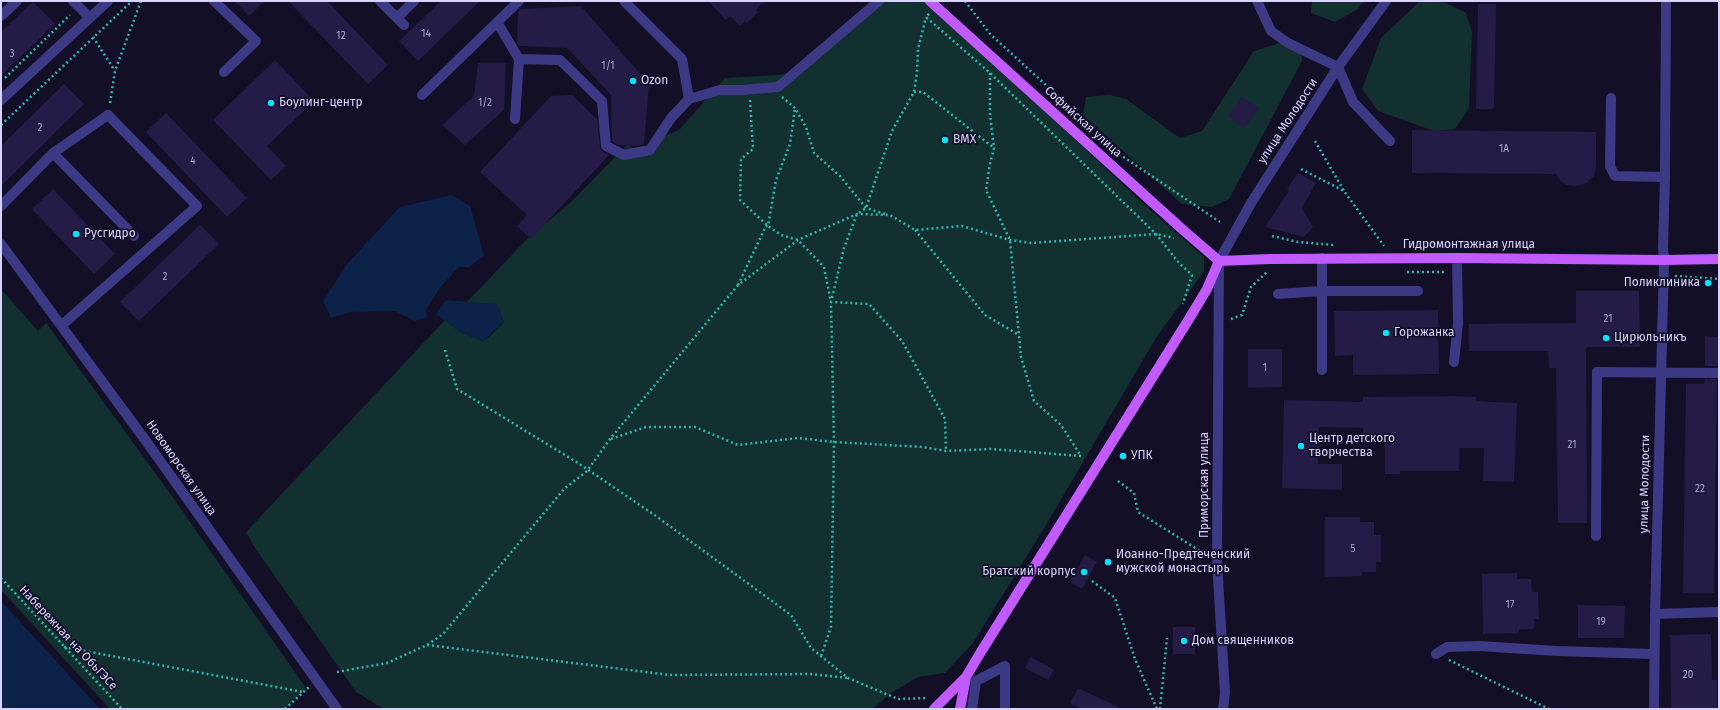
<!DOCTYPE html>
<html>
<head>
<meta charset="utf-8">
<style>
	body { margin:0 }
	#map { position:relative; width:1720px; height:710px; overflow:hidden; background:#130f26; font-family:"Fira Sans",sans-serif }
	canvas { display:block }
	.frame { position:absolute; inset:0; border:2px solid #d9d4ff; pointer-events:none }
</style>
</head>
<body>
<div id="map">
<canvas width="1720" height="710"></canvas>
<div class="frame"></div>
</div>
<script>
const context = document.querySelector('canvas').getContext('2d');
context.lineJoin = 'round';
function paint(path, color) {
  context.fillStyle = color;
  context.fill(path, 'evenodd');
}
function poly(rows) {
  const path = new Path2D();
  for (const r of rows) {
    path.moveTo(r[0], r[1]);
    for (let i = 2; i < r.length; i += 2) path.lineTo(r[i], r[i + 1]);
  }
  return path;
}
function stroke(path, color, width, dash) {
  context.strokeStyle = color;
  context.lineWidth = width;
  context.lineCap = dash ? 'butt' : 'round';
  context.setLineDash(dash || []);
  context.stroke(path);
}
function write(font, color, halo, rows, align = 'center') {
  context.font = font + ' "Fira Sans",sans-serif';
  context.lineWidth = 3.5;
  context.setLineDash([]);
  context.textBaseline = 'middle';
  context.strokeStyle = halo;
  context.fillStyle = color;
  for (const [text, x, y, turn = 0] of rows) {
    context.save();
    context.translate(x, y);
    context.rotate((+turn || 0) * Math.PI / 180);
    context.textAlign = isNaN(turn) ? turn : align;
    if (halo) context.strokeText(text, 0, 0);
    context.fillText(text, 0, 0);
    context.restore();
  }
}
paint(poly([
	[876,1,924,1,961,32,1138,199,1204,257,1204,271,1156,338,1046,525,973,643,945,673,918,677,891,693,873,709,384,709,356,692,255,548,246,532,445,320,460,332,483,341,490,336,504,322,497,304,466,303,528,238,570,203,627,145,647,154,658,140,680,129,725,78,779,75,797,71],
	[1312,1,1364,1,1358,9,1335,22,1311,13],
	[1419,2,1437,2,1446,3,1466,13,1472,32,1469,108,1455,129,1434,131,1378,111,1362,89,1381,38],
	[1280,43,1301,49,1302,61,1229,199,1212,207,1182,204,1083,115,1086,97,1110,95,1126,99,1180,138,1202,131,1254,51],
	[1,289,38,331,46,323,174,499,306,688,285,709,110,709,1,590]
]), '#12302f');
paint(poly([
	[452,195,470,206,484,255,470,267,458,267,439,289,426,310,427,317,415,321,395,311,351,312,331,318,323,301,348,263,400,207],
	[446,300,497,304,504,322,483,341,460,332,436,314],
	[1,601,100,709,1,709]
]), '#0c2248');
paint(poly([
	[235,1,265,1,249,16],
	[288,1,327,1,388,65,368,84],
	[441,1,480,1,418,61,399,41],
	[708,1,765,1,756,10,758,12,747,23,745,21,740,26,730,16,726,20],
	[33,2,55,24,1,76,1,32],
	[1478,4,1496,4,1494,109,1476,109],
	[581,6,649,84,644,144,636,146,619,145,612,142,611,95,567,48,519,46,517,43,518,11,520,9],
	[275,60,314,101,267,146,286,166,271,180,213,120],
	[478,63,506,63,504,110,465,145,442,125,474,96],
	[64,84,84,104,1,186,1,146],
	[572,95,597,119,600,147,603,152,609,155,531,239,517,226,527,215,480,172,551,96],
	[1242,97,1259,108,1244,129,1228,116],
	[166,113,247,198,227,217,146,132],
	[1412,130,1596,132,1596,166,1594,176,1587,183,1576,186,1567,185,1560,181,1556,174,1412,173],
	[1298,173,1316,183,1302,208,1313,227,1304,237,1265,227,1289,191,1287,189],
	[53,189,115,254,94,274,32,209],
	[200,225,219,244,139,321,120,302],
	[1576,291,1639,291,1640,347,1586,347,1587,523,1558,523,1556,368,1549,368,1548,351,1469,351,1469,324,1576,323],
	[1438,310,1439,374,1353,375,1353,355,1335,356,1334,311],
	[1705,336,1719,337,1719,363,1718,363,1718,366,1705,366],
	[1248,349,1282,349,1282,387,1248,388],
	[1705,379,1717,379,1714,593,1683,593,1686,384,1704,384],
	[1456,396,1476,397,1476,401,1517,403,1514,482,1483,481,1484,448,1459,448,1459,471,1400,471,1400,474,1385,474,1385,437,1363,437,1363,428,1319,427,1318,464,1342,464,1342,490,1282,488,1284,400,1363,402,1363,397],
	[1325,517,1360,517,1360,522,1374,522,1374,535,1381,535,1381,562,1376,562,1376,572,1362,572,1362,576,1325,577],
	[1085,555,1097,562,1082,589,1070,582],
	[1517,573,1517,579,1531,579,1532,592,1538,592,1539,619,1534,619,1534,629,1519,629,1519,633,1483,634,1482,574],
	[1578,605,1625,606,1624,638,1578,638],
	[1173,627,1195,627,1195,654,1173,654],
	[1711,634,1712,680,1717,680,1717,709,1671,709,1670,635],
	[1031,657,1054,670,1048,680,1025,668],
	[1078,688,1123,709,1082,709,1070,703]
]), '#241b47');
stroke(poly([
	[965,1,990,34,1069,106,1074,114],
	[929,14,926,17,990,73,1156,234,1179,263,1192,275,1183,304],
	[93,37,115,71],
	[990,73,990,115,994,148,990,164,986,190,1010,240,1021,357,1034,401,1061,425,1081,456],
	[5,78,70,15],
	[914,92,923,92,994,148],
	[782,97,795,108,806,127,814,153,840,176,866,208,885,214],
	[750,100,753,149,741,159,740,200,768,226,781,235,798,240,824,267,831,302,869,304,902,341,945,419,946,451],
	[110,103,115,71,141,1],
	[1,125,132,1],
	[1315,141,1344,191],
	[1119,154,1220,222],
	[1301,169,1344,191,1384,246],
	[915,230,985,315,1019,335],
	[1272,236,1298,242,1334,245],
	[1407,272,1446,272],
	[1675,276,1719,279],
	[738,285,766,226,768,226,776,180,790,144,795,108],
	[1231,319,1242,315,1251,287,1268,271],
	[445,350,457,389,578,463,656,516,791,615,811,648,848,678,898,699,928,698],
	[611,439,646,427,695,427,738,445,798,438,834,442,923,447,946,451,990,449,1082,456],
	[1118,481,1134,493,1138,512,1205,554],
	[1,578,122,709],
	[1092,581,1115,598,1135,659,1157,709],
	[427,645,670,675,810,674,848,678],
	[64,647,303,692],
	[821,656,831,627,834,442,831,302,844,248,857,214,866,208,892,131,914,92,917,72,918,49,926,17],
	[1449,660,1549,709],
	[337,672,387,663,427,645,443,634,564,489,587,471,610,439,738,285,798,240,857,214,890,215,915,230,962,226,1010,240,1032,243,1156,234,1174,238],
	[285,709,309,687],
	[1160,709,1167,638]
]), '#2fb8b0', 2.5, [2, 3]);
stroke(poly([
	[73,1,90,18],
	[214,1,256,41,224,72],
	[380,1,404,25],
	[624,1,682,59,689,99],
	[1257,1,1271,31,1288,43,1338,67,1353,102,1390,141],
	[1,16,17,1],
	[397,18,414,1],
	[497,22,519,59,560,60,602,101,606,146,624,155,650,150,671,118,689,99,720,90,742,90,778,87,879,1],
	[422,95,519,1],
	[1611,98,1610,166,1615,176,1665,177],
	[1,100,108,1],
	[515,119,519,59],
	[53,153,134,236],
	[1,206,53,153,108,115,197,206,62,325],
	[1,244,146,441,337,709],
	[1322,258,1322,370],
	[1278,294,1321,291,1418,291],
	[1454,362,1458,323,1457,258],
	[1596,536,1597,372,1719,373],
	[1655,614,1719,612],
	[1436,654,1447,647,1479,646,1557,651,1654,654],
	[972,709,976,681,1005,666,1005,709],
	[1223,709,1225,693,1217,562,1219,261,1251,203,1338,67,1386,1],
	[1654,709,1655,614,1664,260,1663,247,1665,177,1666,1]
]), '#3d3a85', 10);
stroke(poly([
	[930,1,1182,229,1219,261],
	[1219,261,1270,259,1457,258,1664,260,1719,259],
	[934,709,966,677,979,655,1189,319,1207,289,1219,261],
	[960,709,966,677]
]), '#c25bff', 10);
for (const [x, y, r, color] of [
	[633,81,4,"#00e5ff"],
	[271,103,4,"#00e5ff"],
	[945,140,4,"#00e5ff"],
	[76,234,4,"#00e5ff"],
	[1708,283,4,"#00e5ff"],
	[1386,333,4,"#00e5ff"],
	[1606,338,4,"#00e5ff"],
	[1301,446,4,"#00e5ff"],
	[1123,456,4,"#00e5ff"],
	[1108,562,4,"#00e5ff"],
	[1084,572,4,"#00e5ff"],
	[1184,641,4,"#00e5ff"]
]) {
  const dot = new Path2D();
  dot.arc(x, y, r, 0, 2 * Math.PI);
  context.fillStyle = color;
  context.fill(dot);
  stroke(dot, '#130f26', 1.5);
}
write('10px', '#aca6d1', null, [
	["14",426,34],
	["12",341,36],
	["3",12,54],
	["1/1",608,66],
	["1/2",485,103],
	["2",40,128],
	["1А",1504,149],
	["4",193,161],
	["2",165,277],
	["21",1608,319],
	["1",1265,368],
	["21",1572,445],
	["22",1700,489],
	["5",1353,549],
	["17",1510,605],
	["19",1601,622],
	["20",1688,675]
]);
write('12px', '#d9d4ff', '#130f26', [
	["Ozon",641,81],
	["Боулинг-центр",279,103],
	["BMX",953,140],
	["Русгидро",84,234],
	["Поликлиника",1700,283,"right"],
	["Горожанка",1394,333],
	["Цирюльникъ",1614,338],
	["Центр детского",1309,439],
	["творчества",1309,453],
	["УПК",1131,456],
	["Иоанно-Предтеченский",1116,555],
	["мужской монастырь",1116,569],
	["Братский корпус",1076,572,"right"],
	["Дом священников",1192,641]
], 'left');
write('12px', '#d9d4ff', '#130f26', [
	["улица Молодости",1288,121,-57],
	["Софийская улица",1083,122,42],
	["Гидромонтажная улица",1469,245],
	["Новоморская улица",181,468,55],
	["улица Молодости",1645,484,-89],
	["Приморская улица",1205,485,-90],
	["Набережная на ОбьГЭСе",68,638,47]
]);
</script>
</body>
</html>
